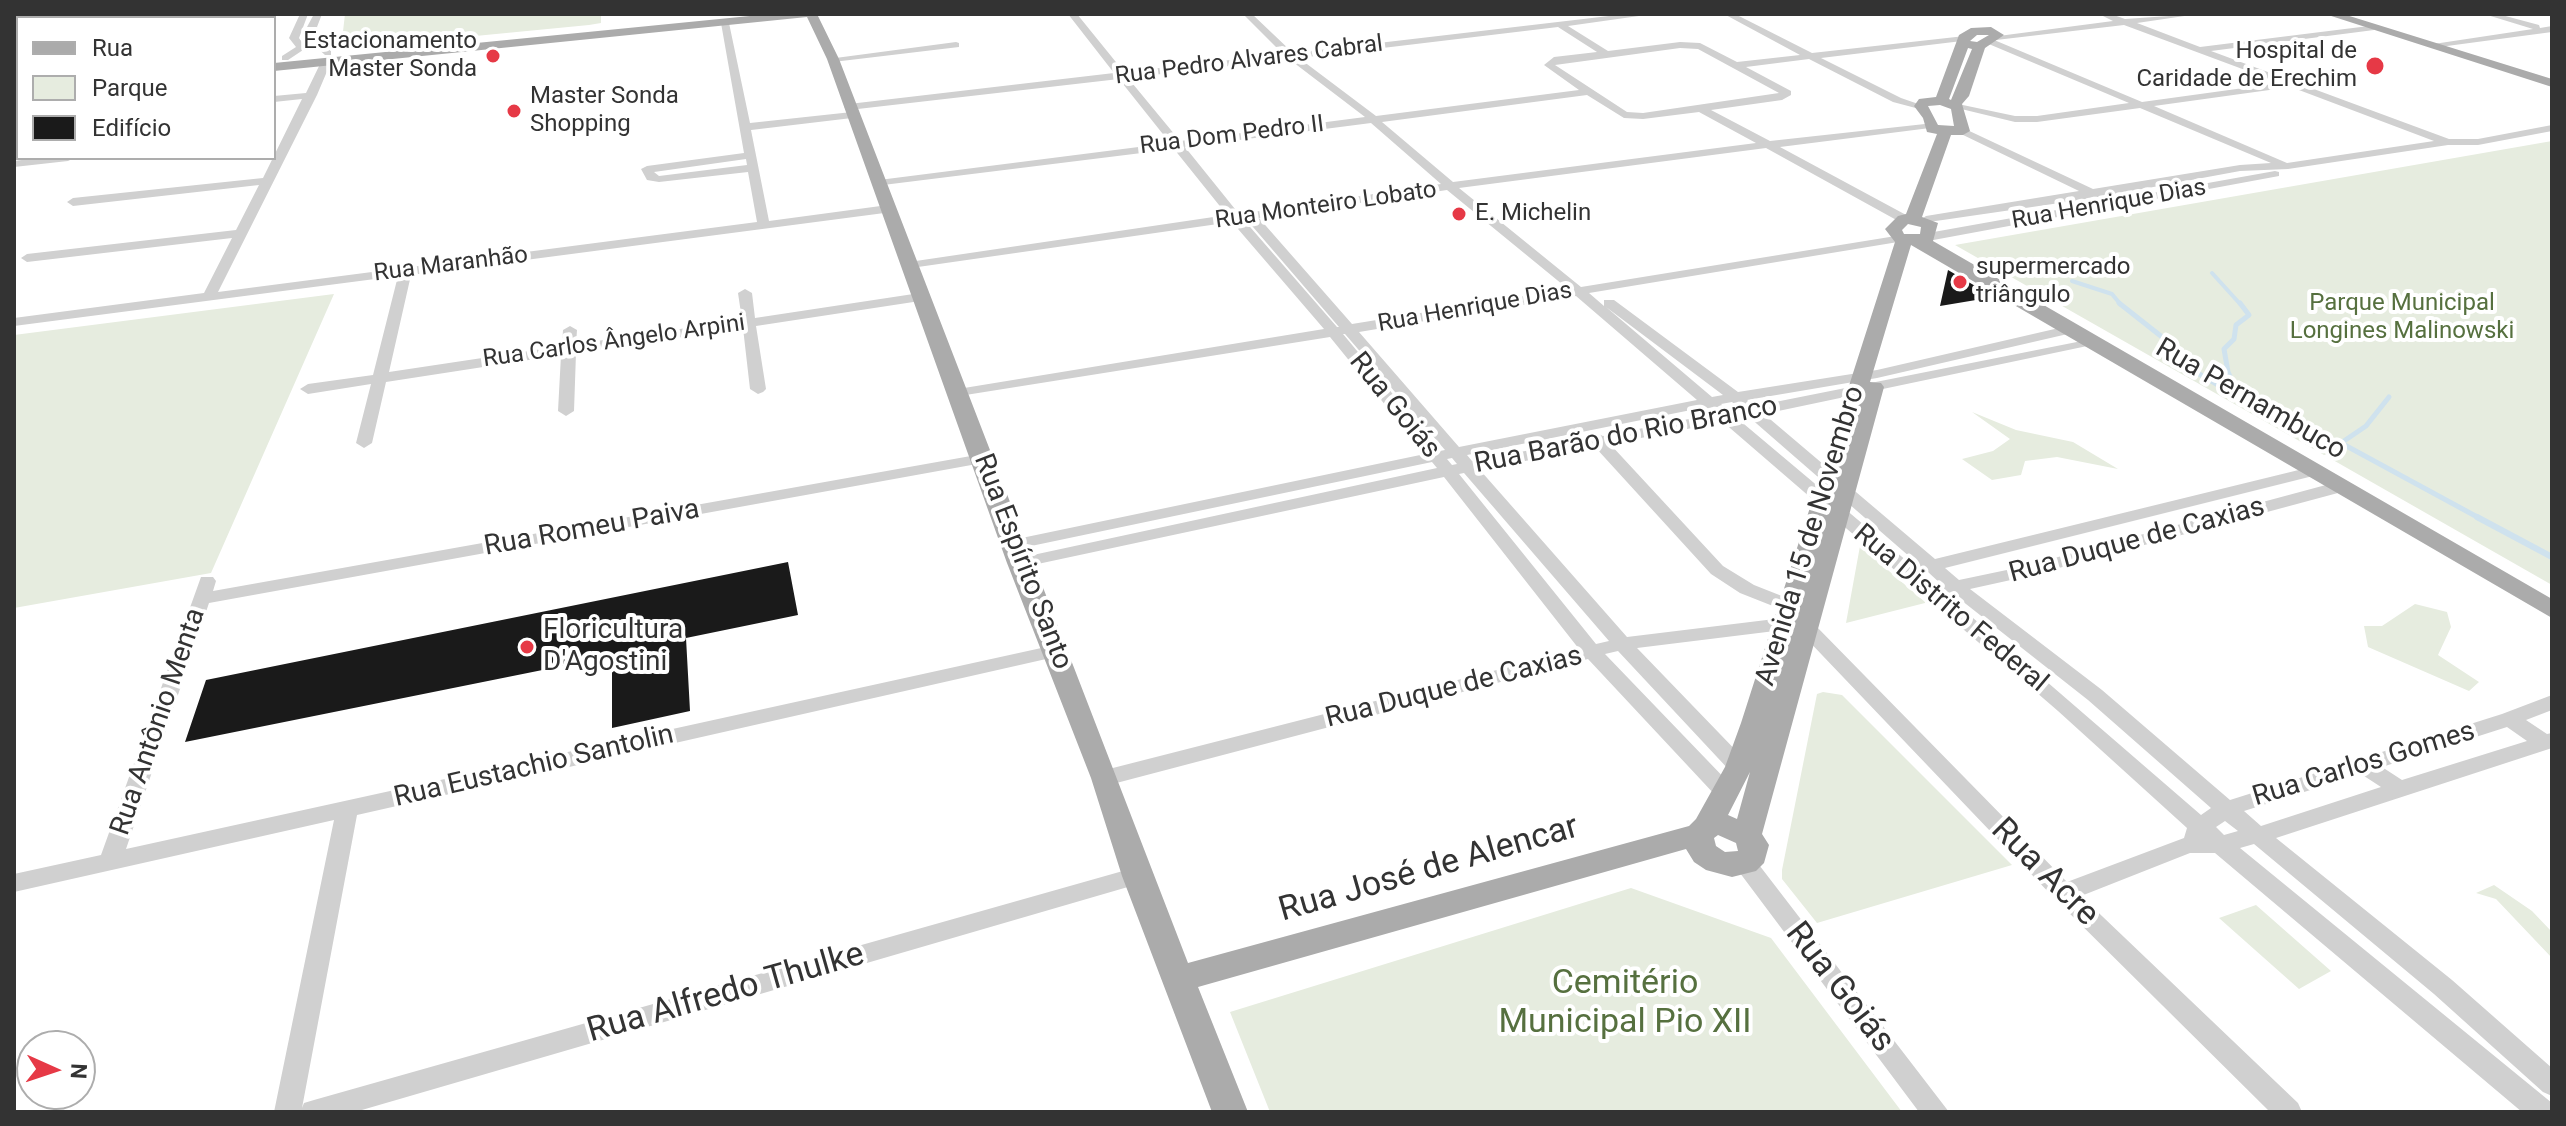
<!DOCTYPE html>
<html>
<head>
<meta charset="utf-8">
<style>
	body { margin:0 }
	#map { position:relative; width:2566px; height:1126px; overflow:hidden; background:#fff; font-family:Roboto,sans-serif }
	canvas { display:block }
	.frame { position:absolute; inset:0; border:16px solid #333; pointer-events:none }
	.legend { position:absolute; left:16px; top:16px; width:260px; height:144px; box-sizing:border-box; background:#fff; border:2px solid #adadad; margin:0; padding:10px 14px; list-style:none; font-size:24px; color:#333 }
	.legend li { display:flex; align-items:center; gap:16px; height:40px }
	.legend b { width:40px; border:2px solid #adadad }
	.north { position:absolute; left:16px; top:1030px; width:80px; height:80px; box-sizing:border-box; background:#fff; border:2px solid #adadad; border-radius:50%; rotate:93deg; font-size:22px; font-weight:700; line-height:32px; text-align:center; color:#333 }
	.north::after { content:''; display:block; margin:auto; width:28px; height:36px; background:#e63946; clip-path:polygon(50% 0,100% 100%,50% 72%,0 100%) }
</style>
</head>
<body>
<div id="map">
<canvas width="2566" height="1126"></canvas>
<div class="frame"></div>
<ul class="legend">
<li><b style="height:10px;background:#ababab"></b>Rua</li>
<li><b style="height:22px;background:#e6ecdf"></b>Parque</li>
<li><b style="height:22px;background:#1a1a1a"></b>Edifício</li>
</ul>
<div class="north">N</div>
</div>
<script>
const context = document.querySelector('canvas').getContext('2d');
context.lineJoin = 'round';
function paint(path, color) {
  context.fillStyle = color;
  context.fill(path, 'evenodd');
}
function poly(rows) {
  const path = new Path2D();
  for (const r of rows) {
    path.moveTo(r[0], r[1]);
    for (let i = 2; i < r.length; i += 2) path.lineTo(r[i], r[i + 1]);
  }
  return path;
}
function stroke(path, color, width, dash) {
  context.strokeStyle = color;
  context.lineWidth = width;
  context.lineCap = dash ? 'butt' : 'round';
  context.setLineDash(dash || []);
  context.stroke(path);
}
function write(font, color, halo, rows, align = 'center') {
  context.font = font + ' Roboto,sans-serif';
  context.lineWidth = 8;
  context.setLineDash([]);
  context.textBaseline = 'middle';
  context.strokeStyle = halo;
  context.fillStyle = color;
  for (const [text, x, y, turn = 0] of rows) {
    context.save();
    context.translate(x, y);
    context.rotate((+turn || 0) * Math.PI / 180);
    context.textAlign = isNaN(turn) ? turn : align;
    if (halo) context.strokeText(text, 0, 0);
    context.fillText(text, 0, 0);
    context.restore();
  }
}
paint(poly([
	[345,14,601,14,601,23,589,25,341,49],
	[2552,141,2552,585,2333,460,2344,456,2336,452,2324,455,1955,245],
	[334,294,211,573,14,608,14,335],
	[1972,412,2016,430,2073,442,2118,469,2057,457,2025,461,2021,475,1992,480,1962,459,1993,451,2010,439],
	[1860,546,1925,602,1925,603,1846,623],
	[2415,604,2447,612,2451,627,2438,655,2479,682,2469,691,2368,647,2364,626,2382,626],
	[1823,692,1842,695,2012,865,1817,923,1782,879,1782,870,1817,694],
	[2494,885,2532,911,2552,932,2552,958,2496,899,2476,893],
	[1631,888,1771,938,1902,1112,1270,1112,1230,1012],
	[2256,905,2331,971,2299,989,2219,918]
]), '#e6ecdf');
stroke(poly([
	[2212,273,2241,305],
	[2072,281,2112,294,2121,305]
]), '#cfe2ee', 4);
stroke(poly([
	[2119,303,2176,348,2180,363,2326,447,2341,443,2366,426,2389,397],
	[2238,394,2228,372,2224,349,2234,339,2236,325,2249,315,2240,303],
	[2341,443,2481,519]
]), '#cfe2ee', 5);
stroke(poly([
	[2477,517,2552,557]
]), '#cfe2ee', 6);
paint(poly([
	[1948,270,1994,297,1940,306],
	[788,562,798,615,686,638,690,711,612,728,612,656,185,742,206,680]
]), '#1a1a1a');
paint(poly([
	[300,14,308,14,299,38,306,48,288,60,282,60,282,56,296,47,289,38,300,14],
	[314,14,322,14,317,27,321,42,331,51,331,55,325,55,312,43,307,27,314,14],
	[1068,14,1077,14,1124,72,1283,54,1243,14,1252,14,1293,53,1626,14,1653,14,1568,26,1608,51,1680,42,1700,43,1737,62,1800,55,1724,14,1735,14,1812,53,1965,36,1962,41,1821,58,1901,98,1927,107,1927,111,1893,102,1809,59,1746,67,1791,91,1791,95,1782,100,1711,110,1770,141,1934,123,1935,125,1930,128,1780,147,1908,216,1908,222,1900,222,1766,148,1459,188,1581,287,1902,235,1904,238,1898,242,1589,293,1604,306,1604,300,1614,300,1738,392,1877,370,2072,325,2079,329,2072,333,1877,378,1747,400,1755,406,2097,338,2099,341,2092,345,1764,414,1935,559,2315,466,2323,471,2321,474,1945,568,1959,580,2021,567,2337,482,2349,482,2351,486,2349,490,2029,576,1970,589,2102,690,2230,800,2502,714,2552,695,2552,710,2526,720,2547,734,2552,733,2552,748,2276,838,2452,980,2552,1068,2552,1096,2543,1092,2434,994,2254,844,2240,848,2552,1103,2552,1112,2522,1112,2215,853,2190,853,2081,896,2298,1103,2302,1112,2270,1112,2055,899,1801,633,1783,630,1637,648,1747,762,1750,767,1747,772,1739,774,1731,772,1618,651,1605,654,1732,786,1735,791,1732,796,1724,799,1716,796,1588,659,1105,786,1097,783,1094,778,1097,773,1105,770,1579,649,1444,477,1019,568,1013,567,1010,563,1013,559,1019,558,1437,468,1432,462,1012,550,1006,549,1003,545,1006,541,1012,540,1425,454,1330,337,953,397,950,394,958,389,1324,329,1232,222,904,269,902,266,909,262,1227,215,1174,149,875,186,873,184,879,180,1170,143,1119,79,849,110,844,107,849,104,1114,73,1068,14],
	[1558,27,1597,52,1554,57,1544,65,1579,90,1376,116,1299,58,1558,27],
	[1680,48,1698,49,1779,93,1643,113,1627,112,1555,65,1680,48],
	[1289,59,1365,117,1180,141,1128,78,1289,59],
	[1587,95,1624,118,1643,119,1699,112,1756,143,1453,182,1382,122,1587,95],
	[1371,123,1441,184,1253,212,1246,207,1239,214,1185,147,1371,123],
	[1447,190,1568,289,1352,324,1259,218,1447,190],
	[1244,220,1247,220,1339,327,1337,327,1244,220],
	[1576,296,1697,400,1459,447,1359,332,1576,296],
	[1606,307,1723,395,1712,397,1606,307],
	[1343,334,1345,334,1445,450,1440,451,1343,334],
	[1732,402,1740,409,1729,411,1721,404,1732,402],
	[1706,407,1714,414,1603,436,1596,433,1589,439,1472,461,1467,455,1706,407],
	[1749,417,1918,564,1914,567,1738,419,1749,417],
	[1723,422,2058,711,2187,828,2184,838,2067,882,1814,624,1783,618,1627,637,1480,470,1595,447,1711,574,1740,593,1783,610,1797,610,1799,606,1797,602,1754,585,1723,566,1610,444,1723,422],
	[1452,458,1457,464,1452,465,1447,459,1452,458],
	[1464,473,1609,641,1596,644,1459,474,1464,473],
	[1928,572,1942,585,1940,588,1942,591,1921,573,1928,572],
	[1943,592,1952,593,2088,700,2211,808,2201,815,1943,592],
	[2507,727,2527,741,2402,780,2382,767,2507,727],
	[2361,774,2381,787,2261,826,2244,811,2361,774],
	[2225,821,2238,831,2224,835,2216,827,2225,821],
	[2099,14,2111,14,2125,19,2198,14,2137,23,2200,47,2377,25,2374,30,2211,51,2449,139,2478,139,2552,125,2552,131,2478,145,2448,145,2288,169,2240,171,2094,198,1922,223,1920,220,1926,216,2079,191,1959,133,1958,131,1963,128,2093,189,2240,165,2271,163,2140,108,2037,122,2015,122,1953,107,1958,104,2015,116,2037,116,2129,103,1984,42,1987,37,2142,102,2280,83,2124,25,1996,40,1991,37,2113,21,2099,14],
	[2291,87,2434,141,2287,163,2154,106,2291,87],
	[2484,14,2498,14,2539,25,2540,28,2552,26,2552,32,2432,48,2427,45,2533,29,2484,14],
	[725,20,729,23,750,123,852,112,857,115,852,118,751,130,769,221,888,205,894,209,892,212,411,275,389,372,562,346,563,330,570,326,577,330,576,344,742,320,738,293,745,289,752,293,755,318,920,293,927,297,920,301,756,326,766,389,763,392,758,394,750,389,743,328,576,353,574,411,566,416,558,411,561,355,386,382,372,443,364,448,356,443,371,384,308,394,300,389,308,384,373,375,398,276,14,326,14,318,204,293,232,238,27,262,21,258,27,254,236,230,259,185,73,206,67,202,73,198,263,178,302,99,274,102,274,96,306,93,321,62,326,59,331,62,317,95,218,292,757,222,748,172,659,182,647,180,641,169,647,166,744,153,721,23,725,20],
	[746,159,747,165,659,176,654,172,746,159],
	[956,42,959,43,959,47,833,62,828,59,956,42],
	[37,158,74,158,68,161,14,167,14,161,37,158],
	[2275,171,2279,172,2279,176,1928,241,1922,237,1928,233,2275,171],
	[982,454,988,456,990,459,988,462,209,603,126,849,1055,645,1065,651,1055,657,357,815,302,1108,304,1103,314,1100,1137,867,1145,870,1149,876,1145,882,355,1112,274,1112,334,820,14,892,14,874,101,855,201,577,213,577,216,581,213,591,982,454],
	[1745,854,1753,857,1949,1112,1919,1112,1737,869,1733,863,1737,857,1745,854]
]), '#d0d0d0');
paint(poly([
	[770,14,817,14,839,59,1188,963,1689,826,1696,819,1725,767,1741,723,1895,242,1885,229,1898,216,1906,214,1937,134,1927,132,1923,118,1914,106,1919,99,1936,97,1959,35,1971,28,1991,27,2004,35,1985,48,1969,96,1962,104,1970,131,1963,135,1951,135,1922,217,1938,223,1933,241,2552,599,2552,618,1911,245,1870,382,1881,383,1884,387,1762,834,1769,845,1764,863,1756,871,1732,877,1706,870,1694,862,1686,849,1198,987,1248,1112,1212,1112,1122,876,1091,778,1007,563,827,59,807,17,274,71,274,63,770,14],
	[1977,35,1989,35,1977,42,1970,41,1977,35],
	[1968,48,1972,49,1951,100,1949,99,1968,48],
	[1940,105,1951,109,1954,126,1938,125,1928,106,1940,105],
	[1908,224,1921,227,1920,234,1904,234,1902,230,1908,224],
	[1750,772,1737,819,1728,815,1750,772],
	[1718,835,1736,843,1738,851,1725,852,1716,846,1714,838,1718,835],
	[2325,14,2343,14,2552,79,2552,87,2325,14],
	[18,88,18,96,14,97,14,89,18,88]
]), '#ababab');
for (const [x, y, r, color] of [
	[493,56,8,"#e63946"],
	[2375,66,10,"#e63946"],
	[514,111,8,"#e63946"],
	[1459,214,8,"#e63946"],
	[1960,282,8,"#e63946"],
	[527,647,8,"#e63946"]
]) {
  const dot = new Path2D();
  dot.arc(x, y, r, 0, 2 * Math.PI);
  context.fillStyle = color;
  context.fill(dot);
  stroke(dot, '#fff', 3);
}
write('24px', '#333', '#fff', [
	["Estacionamento",477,42,"right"],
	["Master Sonda",477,70,"right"],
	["Hospital de",2357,52,"right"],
	["Caridade de Erechim",2357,80,"right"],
	["Master Sonda",530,97],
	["Shopping",530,125],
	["E. Michelin",1475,214],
	["supermercado",1976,268],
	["triângulo",1976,296]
], 'left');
write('24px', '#333', '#fff', [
	["Rua Pedro Alvares Cabral",1249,61,-7],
	["Rua Dom Pedro II",1232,136,-7],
	["Rua Henrique Dias",2109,205,-10],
	["Rua Monteiro Lobato",1326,206,-8],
	["Rua Maranhão",451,265,-7],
	["Rua Henrique Dias",1475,308,-10],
	["Rua Carlos Ângelo Arpini",614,342,-8]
]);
write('24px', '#56703f', '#fff', [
	["Parque Municipal",2402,304],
	["Longines Malinowski",2402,332]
]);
write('28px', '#333', '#fff', [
	["Rua Pernambuco",2250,400,30],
	["Rua Goiás",1394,406,51],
	["Rua Barão do Rio Branco",1626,436,-11],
	["Rua Romeu Paiva",592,529,-10],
	["Avenida 15 de Novembro",1811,536,-73],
	["Rua Duque de Caxias",2137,541,-15],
	["Rua Espírito Santo",1022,562,69],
	["Rua Distrito Federal",1950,609,40],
	["Rua Duque de Caxias",1454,688,-14],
	["Rua Antônio Menta",159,722,-71],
	["Rua Carlos Gomes",2364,765,-17],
	["Rua Eustachio Santolin",534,767,-13]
]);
write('28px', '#333', '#fff', [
	["Floricultura",543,631],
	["D'Agostini",543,663]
], 'left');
write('34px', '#333', '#fff', [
	["Rua José de Alencar",1429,870,-16],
	["Rua Acre",2044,873,45],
	["Rua Goiás",1839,988,52],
	["Rua Alfredo Thulke",726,994,-16]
]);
write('34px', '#56703f', '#fff', [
	["Cemitério",1625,984],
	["Municipal Pio XII",1625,1023]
]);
</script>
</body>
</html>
